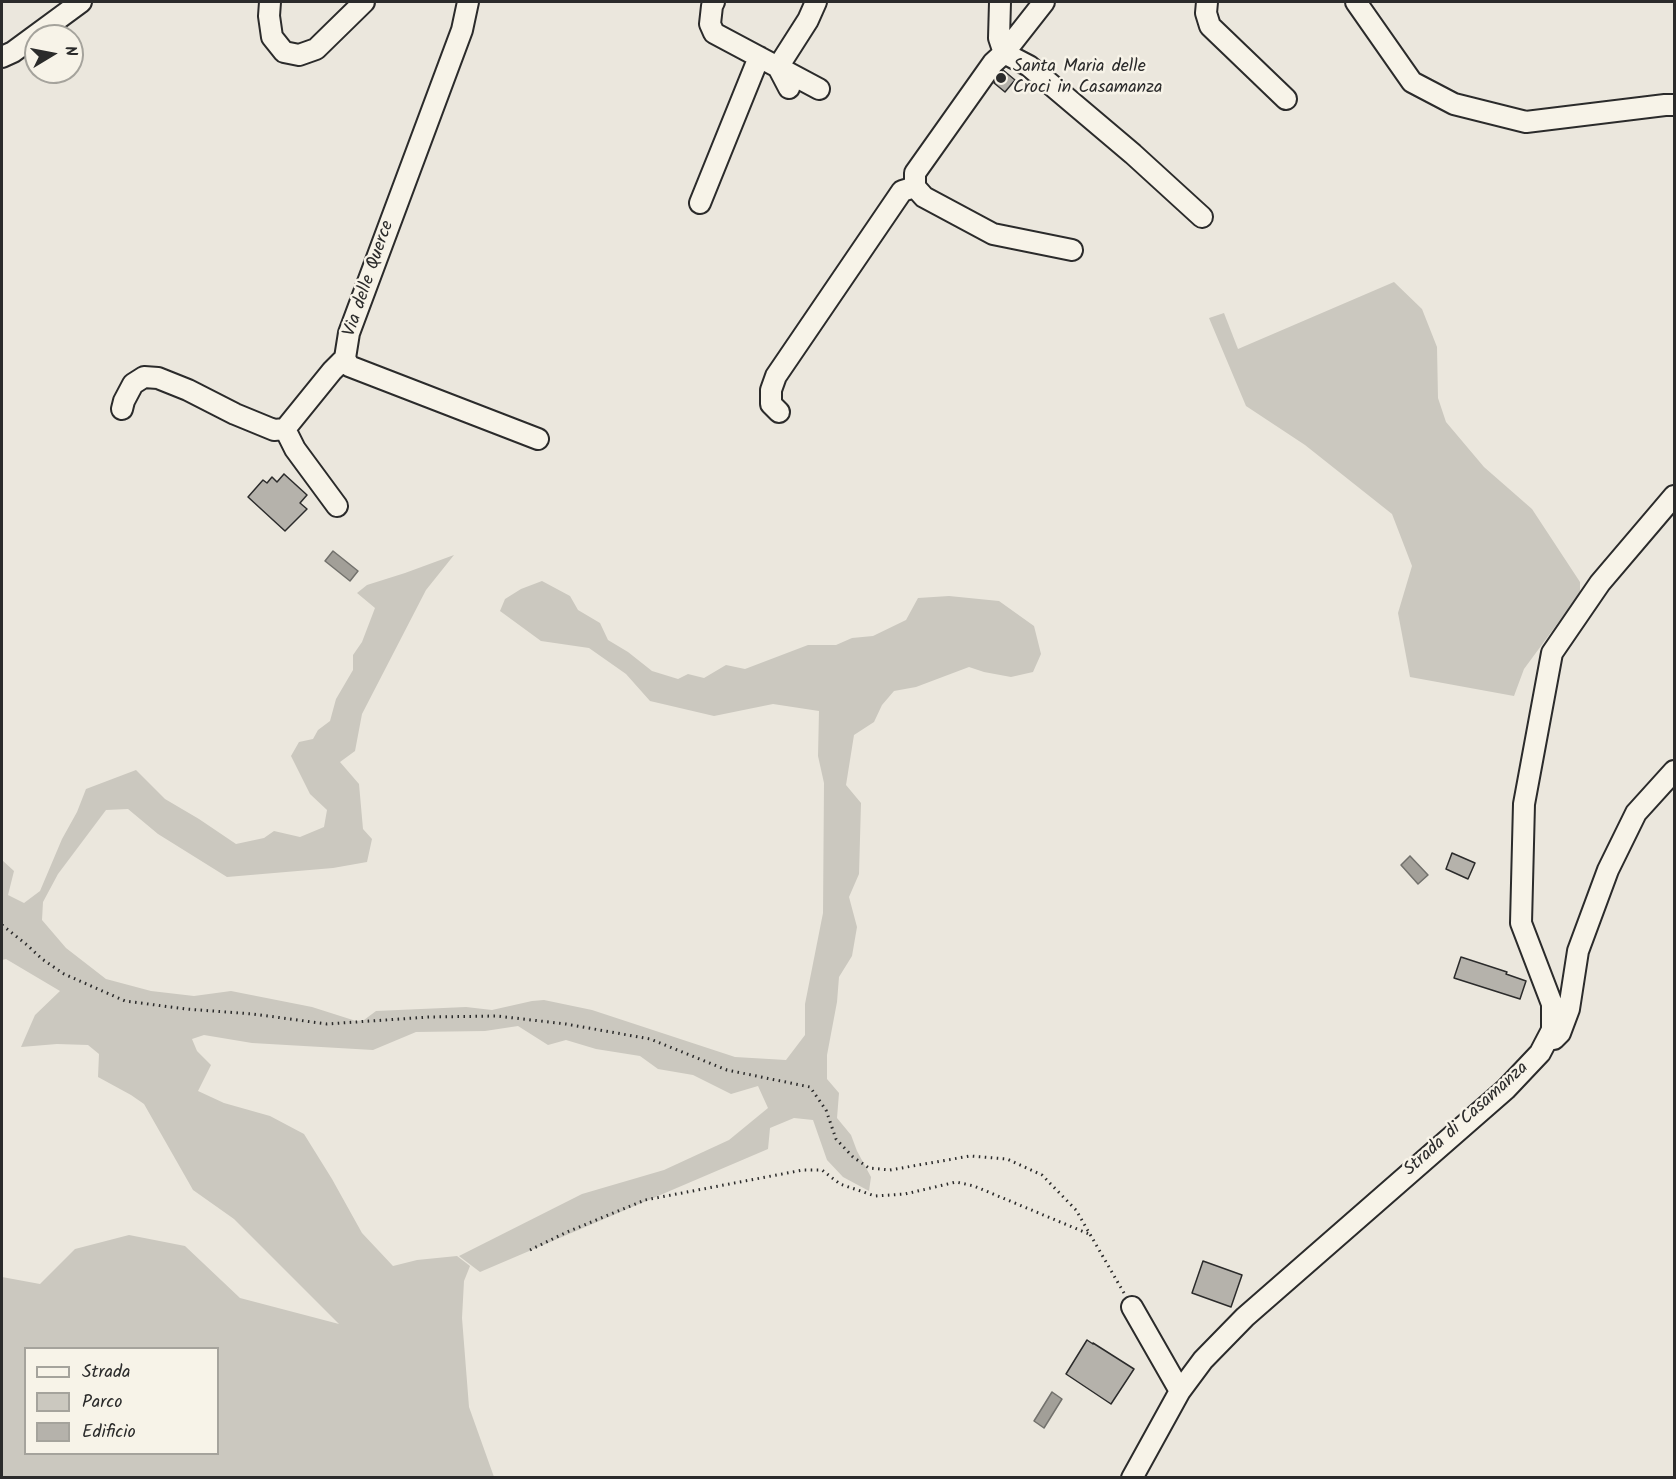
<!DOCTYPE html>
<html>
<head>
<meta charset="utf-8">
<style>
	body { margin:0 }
	#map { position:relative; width:1676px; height:1479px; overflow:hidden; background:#ebe7dd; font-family:Kalam,sans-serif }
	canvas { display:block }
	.frame { position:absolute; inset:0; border:3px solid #2b2b2b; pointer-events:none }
	.legend { position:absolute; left:24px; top:1347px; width:195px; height:108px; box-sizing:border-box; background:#f7f3e8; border:2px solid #a5a39c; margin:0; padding:8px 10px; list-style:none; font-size:18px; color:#2b2b2b }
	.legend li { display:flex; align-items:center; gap:12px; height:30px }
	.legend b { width:30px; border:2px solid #a5a39c }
	.north { position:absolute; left:24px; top:24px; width:60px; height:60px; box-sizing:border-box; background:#f7f3e8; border:2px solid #a5a39c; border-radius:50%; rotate:80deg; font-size:16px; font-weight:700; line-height:24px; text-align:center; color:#2b2b2b }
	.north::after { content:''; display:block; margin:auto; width:21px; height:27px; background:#2b2b2b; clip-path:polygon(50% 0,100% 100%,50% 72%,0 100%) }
</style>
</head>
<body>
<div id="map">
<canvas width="1676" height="1479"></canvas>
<div class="frame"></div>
<ul class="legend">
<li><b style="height:8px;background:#f7f3e8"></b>Strada</li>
<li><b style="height:16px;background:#cbc8bf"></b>Parco</li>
<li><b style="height:16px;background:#b5b2ab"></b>Edificio</li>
</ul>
<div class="north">N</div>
</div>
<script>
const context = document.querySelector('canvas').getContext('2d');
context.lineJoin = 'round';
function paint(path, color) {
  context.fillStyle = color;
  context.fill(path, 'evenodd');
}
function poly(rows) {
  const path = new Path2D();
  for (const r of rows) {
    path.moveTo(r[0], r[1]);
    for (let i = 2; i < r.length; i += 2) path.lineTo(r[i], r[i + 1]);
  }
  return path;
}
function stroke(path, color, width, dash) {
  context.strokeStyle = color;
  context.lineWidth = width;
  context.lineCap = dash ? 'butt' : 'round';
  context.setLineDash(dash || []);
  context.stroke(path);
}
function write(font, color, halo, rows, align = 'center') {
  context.font = font + ' Kalam,sans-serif';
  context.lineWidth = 5;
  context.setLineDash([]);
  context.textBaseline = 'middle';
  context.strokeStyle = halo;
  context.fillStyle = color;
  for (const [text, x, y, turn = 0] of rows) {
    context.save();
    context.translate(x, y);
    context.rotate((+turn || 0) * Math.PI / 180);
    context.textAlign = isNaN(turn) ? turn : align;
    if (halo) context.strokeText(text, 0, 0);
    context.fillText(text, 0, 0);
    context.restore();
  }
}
paint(poly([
	[1394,282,1422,309,1437,347,1438,398,1446,422,1484,467,1532,509,1580,582,1580,593,1524,669,1514,696,1410,677,1398,613,1412,566,1392,514,1305,445,1246,406,1209,318,1224,313,1238,349],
	[454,555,426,590,362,714,355,751,340,762,359,784,363,829,372,839,367,862,333,868,227,877,158,834,128,809,106,810,58,874,43,902,42,920,66,948,106,979,151,991,194,996,231,991,312,1007,356,1021,364,1020,376,1011,466,1007,492,1010,532,1001,544,1000,592,1010,735,1057,786,1060,805,1035,805,1004,823,913,824,783,818,756,819,711,773,704,714,716,650,701,626,674,589,648,541,641,500,611,505,599,521,589,542,581,570,596,578,610,600,623,608,640,628,652,652,671,678,679,688,674,704,678,726,665,745,669,808,645,836,645,852,638,873,636,906,620,918,598,949,596,999,601,1034,626,1041,654,1033,672,1011,677,984,672,969,667,916,687,894,691,882,705,874,722,854,735,846,785,861,803,859,874,849,897,857,927,852,956,839,977,837,1002,827,1055,827,1079,839,1093,837,1118,851,1135,857,1151,871,1177,869,1191,843,1177,827,1160,813,1120,794,1118,770,1128,768,1149,480,1272,459,1256,582,1194,664,1170,729,1140,768,1108,758,1086,731,1094,693,1075,658,1069,640,1056,596,1049,566,1040,548,1045,518,1026,485,1031,416,1032,373,1050,252,1043,204,1035,192,1039,197,1051,211,1065,198,1091,224,1103,270,1116,304,1134,332,1179,362,1233,393,1266,417,1260,457,1256,470,1266,464,1281,462,1318,469,1407,494,1477,2,1477,2,1277,40,1284,75,1249,129,1235,185,1246,240,1298,339,1324,234,1219,193,1190,144,1104,131,1095,98,1077,99,1054,88,1045,57,1044,21,1047,35,1015,60,991,6,959,2,960,2,860,14,871,8,895,24,903,40,891,62,839,77,812,86,789,136,770,165,799,199,819,236,844,264,838,274,831,300,837,324,827,327,810,310,794,291,756,299,742,313,739,318,730,330,721,336,699,353,670,353,655,362,642,375,608,357,593,367,585,405,573],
	[26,1348,218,1348,218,1454,26,1454]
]), '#cbc8bf');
const water = poly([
	[333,551,358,571,350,581,325,561,333,551],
	[1410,856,1428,875,1418,884,1401,865,1410,856],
	[1052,1392,1062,1399,1044,1428,1034,1421,1052,1392]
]);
paint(water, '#a29f98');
stroke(water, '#72716c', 1.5);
const building = poly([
	[1003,70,1015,80,1005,92,994,83,1003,70],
	[284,474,307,495,300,503,307,509,285,531,248,497,263,480,267,483,272,477,277,482,284,474],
	[1452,853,1475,863,1468,879,1446,869,1452,853],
	[1461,957,1507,972,1506,974,1526,981,1520,999,1454,978,1461,957],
	[1203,1261,1242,1275,1231,1307,1192,1293,1203,1261],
	[1087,1340,1093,1344,1093,1343,1134,1369,1111,1404,1066,1374,1087,1340]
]);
paint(building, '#b5b2ab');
stroke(building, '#2b2b2b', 1.5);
const minor = poly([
	[270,2,269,16,272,37,284,52,299,55,316,49,364,2],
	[468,2,462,30,349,333,345,358,349,366,538,439],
	[714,2,712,6,710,24,714,33,819,89],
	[1000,2,999,38,1004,53,1029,66,1133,154,1202,217],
	[1044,2,1004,53,993,63,915,173,915,187,924,197,993,234,1072,250],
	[1207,2,1206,13,1210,26,1286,99],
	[1356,2,1412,82,1454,104,1526,122,1665,105,1674,105],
	[2,57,13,52,81,2],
	[789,88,778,67,808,20,816,2],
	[700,203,759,57],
	[122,409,124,401,133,384,144,377,158,378,188,390,235,414,274,430,285,429],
	[779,412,771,404,771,390,776,376,902,191,915,187],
	[337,506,295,449,285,429,332,371,345,358],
	[1554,1039,1560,1033,1569,1009,1578,951,1608,870,1636,813,1674,771],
	[1132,1307,1180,1391],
	[1132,1478,1180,1391,1203,1360,1245,1317,1506,1089,1540,1053,1552,1030,1552,1004,1521,923,1524,804,1552,653,1600,583,1674,496]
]);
stroke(minor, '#2b2b2b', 24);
stroke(poly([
	[2,925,27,945,42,959,64,974,125,1001,186,1009,253,1014,327,1024,429,1017,497,1016,566,1024,650,1039,727,1070,810,1087,826,1110,836,1139,853,1157,869,1168,890,1170,970,1156,1007,1159,1042,1175,1076,1210,1124,1293],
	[530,1250,567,1232,645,1200,803,1170,822,1170,840,1184,875,1196,905,1194,956,1182,974,1186,1089,1234]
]), '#2b2b2b', 3, [1.5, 4.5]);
stroke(minor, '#f7f3e8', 20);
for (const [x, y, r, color] of [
	[1001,78,6,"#2b2b2b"]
]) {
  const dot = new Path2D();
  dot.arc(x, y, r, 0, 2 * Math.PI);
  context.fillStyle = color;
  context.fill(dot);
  stroke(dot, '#f7f3e8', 2);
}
write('18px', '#2b2b2b', '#f7f3e8', [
	["Santa Maria delle",1013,68],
	["Croci in Casamanza",1013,89]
], 'left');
write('18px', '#2b2b2b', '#f7f3e8', [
	["Via delle Querce",370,279,-71],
	["Strada di Casamanza",1467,1120,-42]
]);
</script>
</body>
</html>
